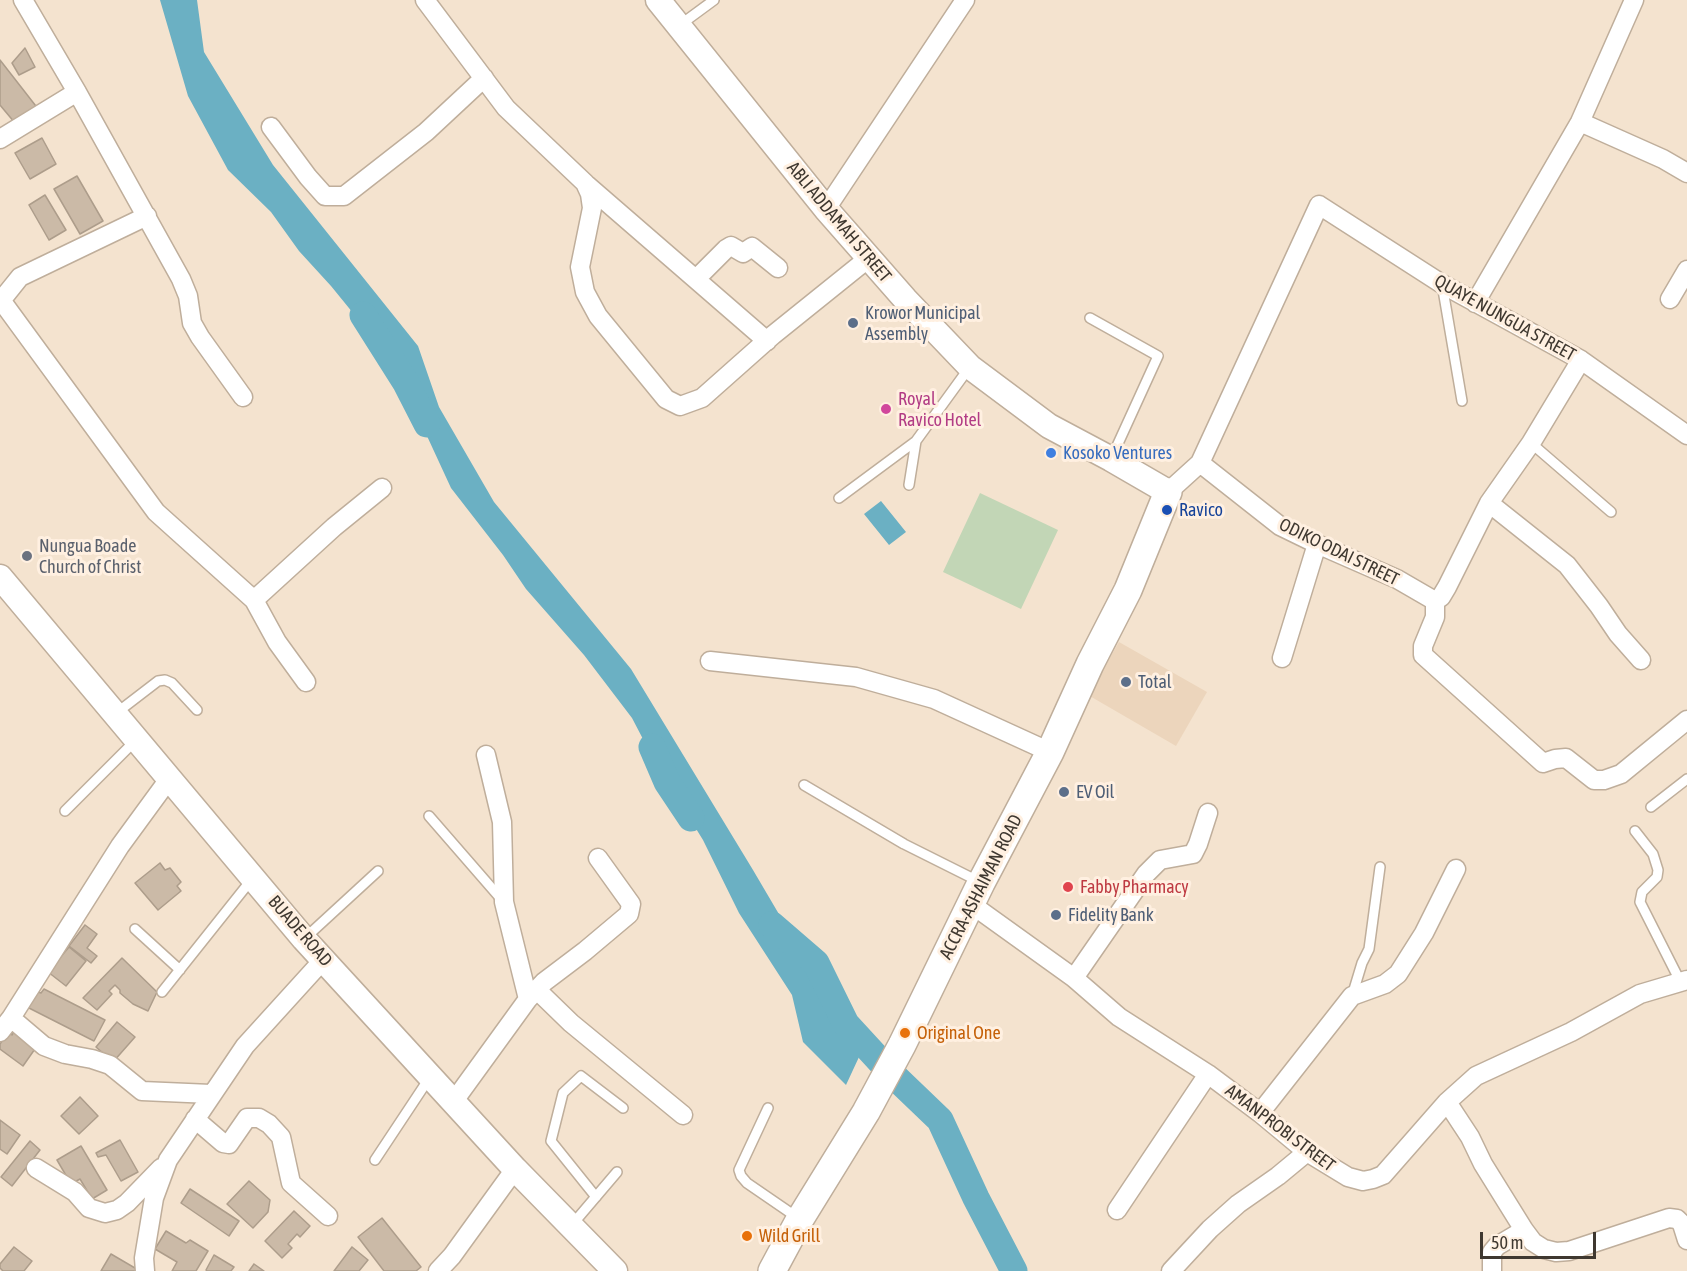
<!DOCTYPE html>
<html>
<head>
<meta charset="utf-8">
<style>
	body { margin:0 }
	#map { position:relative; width:1687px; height:1271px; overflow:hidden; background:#f4e3cf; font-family:"Asap Condensed",sans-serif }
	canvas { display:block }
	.scale { position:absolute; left:1480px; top:1232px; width:116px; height:27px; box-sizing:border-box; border:3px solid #3f3830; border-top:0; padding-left:8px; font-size:18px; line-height:21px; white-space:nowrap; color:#3f3830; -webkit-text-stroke:4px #fff0e1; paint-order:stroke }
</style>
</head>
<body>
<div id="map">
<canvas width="1687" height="1271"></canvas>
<div class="scale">50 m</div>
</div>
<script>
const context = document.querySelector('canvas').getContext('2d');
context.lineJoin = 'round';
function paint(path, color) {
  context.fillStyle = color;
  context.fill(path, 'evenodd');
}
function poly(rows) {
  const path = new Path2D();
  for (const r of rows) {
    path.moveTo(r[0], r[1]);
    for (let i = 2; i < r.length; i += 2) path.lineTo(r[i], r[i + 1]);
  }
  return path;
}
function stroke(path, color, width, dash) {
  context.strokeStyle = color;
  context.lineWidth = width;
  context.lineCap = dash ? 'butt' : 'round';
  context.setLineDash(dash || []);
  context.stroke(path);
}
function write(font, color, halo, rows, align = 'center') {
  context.font = font + ' "Asap Condensed",sans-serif';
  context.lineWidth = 6;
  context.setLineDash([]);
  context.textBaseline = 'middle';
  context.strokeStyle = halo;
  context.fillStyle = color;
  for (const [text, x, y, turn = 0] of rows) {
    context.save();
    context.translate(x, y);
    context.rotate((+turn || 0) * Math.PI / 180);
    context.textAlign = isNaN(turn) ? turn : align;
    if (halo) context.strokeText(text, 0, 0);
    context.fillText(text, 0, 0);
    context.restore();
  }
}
paint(poly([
	[1119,642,1207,692,1176,746,1088,695]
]), '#ecd5bc');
paint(poly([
	[980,493,1058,530,1021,609,943,572]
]), '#c2d6b6');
paint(poly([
	[160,0,197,0,204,52,273,165,418,346,439,407,494,502,631,669,753,870,833,1006,859,1057,846,1085,803,1042,792,995,739,913,703,840,656,764,632,718,584,655,526,589,503,555,451,488,421,423,399,360,375,340,331,286,299,251,271,212,228,170,188,96],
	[881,501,906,532,889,545,864,514]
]), '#6bb0c3');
stroke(poly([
	[363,315,406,383,427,424],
	[652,747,667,782,691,818],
	[772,925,816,963,846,1024,891,1073,940,1120,976,1198,1014,1271]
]), '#6bb0c3', 27);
const building = poly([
	[25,48,35,67,19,75,12,63,25,48],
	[0,60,39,110,15,123,0,105,0,60],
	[42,138,56,164,30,179,15,153,42,138],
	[77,176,103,221,80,234,54,189,77,176],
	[45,195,66,230,49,240,29,205,45,195],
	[160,863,165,870,170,868,181,882,177,886,181,891,158,910,135,883,160,863],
	[85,925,97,934,87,948,97,956,91,963,69,946,85,925],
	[69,947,86,961,66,986,48,972,69,947],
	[122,958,157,992,148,1011,133,1004,120,993,120,990,115,985,109,991,112,994,97,1010,83,998,122,958],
	[44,989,105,1020,94,1041,27,1007,36,991,41,993,44,989],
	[117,1022,135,1037,113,1062,96,1047,117,1022],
	[15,1030,37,1046,23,1066,0,1049,0,1044,8,1032,12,1035,15,1030],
	[80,1097,98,1116,79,1134,61,1116,80,1097],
	[0,1120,20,1135,7,1154,0,1149,0,1120],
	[120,1140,138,1172,121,1181,106,1155,98,1157,96,1153,120,1140],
	[30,1141,40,1150,12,1186,1,1177,30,1141],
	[81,1146,107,1190,92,1199,80,1179,71,1184,57,1160,81,1146],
	[249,1181,270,1200,268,1212,253,1228,227,1204,249,1181],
	[190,1189,239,1221,229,1236,181,1203,190,1189],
	[294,1211,310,1226,300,1237,297,1234,288,1244,292,1248,282,1258,265,1241,294,1211],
	[382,1218,421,1267,416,1271,384,1271,358,1237,382,1218],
	[166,1231,186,1243,190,1240,208,1251,196,1271,172,1271,177,1262,155,1249,166,1231],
	[14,1247,32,1261,24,1271,3,1271,0,1268,0,1264,14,1247],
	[352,1247,368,1260,359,1271,334,1271,352,1247],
	[111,1254,140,1271,101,1271,111,1254],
	[214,1255,234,1267,231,1271,207,1271,206,1270,214,1255],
	[254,1264,264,1271,249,1271,254,1264]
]);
paint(building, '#cbbaa7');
stroke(building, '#ad9d8b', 1.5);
const lane = poly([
	[680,25,714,0],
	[1442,284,1462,401],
	[1090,318,1158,356,1111,459],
	[1531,443,1611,512],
	[909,485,916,441],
	[839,498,916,441,969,368],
	[115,714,158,681,165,680,172,683,197,710],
	[804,785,904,844,978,881],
	[1651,807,1687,779],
	[65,811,135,741],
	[429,816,502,900],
	[1635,831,1653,854,1658,870,1657,877,1642,892,1640,902,1680,981],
	[135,929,180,970],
	[304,939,378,871],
	[162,992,252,879],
	[1352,996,1362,963,1369,949,1380,867],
	[768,1108,739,1170,741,1176,747,1183,798,1218],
	[375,1160,430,1077],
	[596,1197,551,1141,563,1093,581,1076,623,1108],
	[571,1226,617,1172]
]);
const street = poly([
	[23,0,77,92,181,279,188,296,192,323,200,337,243,397],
	[425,0,506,108,585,183,590,194,592,208,580,267,585,292,598,316,666,399,680,406,702,398,773,335,870,257],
	[1580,122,1663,159,1687,173],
	[271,127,308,177,325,196,344,196,426,132,484,78],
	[0,139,77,92],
	[587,185,767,341],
	[826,209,965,0],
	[696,279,726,249,731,246,743,253,752,247,778,268],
	[1670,299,1687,270],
	[1,300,156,512,254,600,277,642,306,682],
	[0,302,20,277,147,216],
	[1475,303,1580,122,1634,0],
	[1200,463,1280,526,1317,544,1397,579,1435,601,1441,597,1447,587,1489,503,1531,443,1581,360],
	[1168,492,1200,463,1319,205,1442,284,1581,360,1687,435],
	[1489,503,1567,565,1599,606,1618,634,1641,660],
	[254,600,334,527,382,488],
	[1435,601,1435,617,1423,646,1423,655,1543,763,1555,759,1566,758,1594,780,1604,780,1621,774,1687,720],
	[1282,658,1317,544],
	[710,661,856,677,934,699,1050,752],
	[486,755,502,822,504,902,528,999],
	[971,904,1074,978,1119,1017,1208,1074,1260,1113,1307,1152,1348,1177,1363,1181,1373,1179,1383,1175,1447,1102,1476,1076,1571,1032,1640,994,1687,980],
	[1074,978,1146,874,1160,860,1193,854,1198,844,1208,813],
	[537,990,571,1023,683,1115],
	[11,1018,44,1046,65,1054,92,1059,110,1065,142,1091,211,1094],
	[0,1032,11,1018,120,846,169,779],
	[454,1101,528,999,544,982,585,951,629,914,631,904,598,858],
	[1447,1102,1470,1137,1483,1164,1524,1230,1533,1242,1544,1249,1556,1252,1569,1251,1669,1218,1677,1219,1682,1224,1687,1240],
	[1260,1113,1352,996,1385,984,1398,974,1424,933,1456,869],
	[195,1119,223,1143,229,1144,247,1118,259,1118,269,1124,281,1137,291,1183,328,1216],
	[36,1168,75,1192,89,1208,105,1213,117,1210,127,1203,161,1168],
	[1117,1210,1208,1074],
	[145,1271,144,1258,154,1198,168,1160,245,1046,324,959],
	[438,1271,452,1256,515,1169],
	[1171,1271,1210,1229,1238,1204,1278,1176,1307,1152],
	[1492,1271,1492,1252,1497,1246,1524,1230]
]);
const secondary = poly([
	[658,0,826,209,905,299,970,367,1049,426,1111,459,1168,492],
	[0,577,304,939,515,1169,615,1271]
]);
const primary = poly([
	[772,1271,800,1219,866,1112,902,1045,981,883,1050,752,1090,664,1128,590,1168,492]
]);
stroke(lane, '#bfae9b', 12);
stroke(street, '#bfae9b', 21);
stroke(secondary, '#bfae9b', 27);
stroke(primary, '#bfae9b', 30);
stroke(lane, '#fff', 9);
stroke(street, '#fff', 18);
stroke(secondary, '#fff', 24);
stroke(primary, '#fff', 27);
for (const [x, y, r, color] of [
	[853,323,6,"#5c6f8a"],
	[886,409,6,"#d1479c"],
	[1051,453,6,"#3f7fe0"],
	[1167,510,6,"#1a4fb4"],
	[27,556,6,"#6b7280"],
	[1126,682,6,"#5c6f8a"],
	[1064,792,6,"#5c6f8a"],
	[1068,887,6,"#e0444e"],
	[1056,915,6,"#5c6f8a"],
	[905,1033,6,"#e8710a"],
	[747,1236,6,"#e8710a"]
]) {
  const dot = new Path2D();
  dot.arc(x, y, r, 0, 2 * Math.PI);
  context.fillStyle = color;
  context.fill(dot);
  stroke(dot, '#fff0e1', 2);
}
write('18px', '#3f3830', '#fff0e1', [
	["ABLI ADDAMAH STREET",839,222,50],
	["QUAYE NUNGUA STREET",1505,318,29],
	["ODIKO ODAI STREET",1339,552,26],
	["ACCRA-ASHAIMAN ROAD",981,887,-63],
	["BUADE ROAD",300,931,49],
	["AMANPROBI STREET",1280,1128,37]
]);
write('18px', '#4e5e75', '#fff0e1', [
	["Krowor Municipal",865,313],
	["Assembly",865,334],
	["Total",1138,682],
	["EV Oil",1076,792],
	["Fidelity Bank",1068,915]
], 'left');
write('18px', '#b23c85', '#fff0e1', [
	["Royal",898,399],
	["Ravico Hotel",898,420]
], 'left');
write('18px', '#366cbe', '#fff0e1', [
	["Kosoko Ventures",1063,453]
], 'left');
write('18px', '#164399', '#fff0e1', [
	["Ravico",1179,510]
], 'left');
write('18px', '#5b616d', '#fff0e1', [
	["Nungua Boade",39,546],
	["Church of Christ",39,567]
], 'left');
write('18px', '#be3a42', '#fff0e1', [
	["Fabby Pharmacy",1080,887]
], 'left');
write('18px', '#c56008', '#fff0e1', [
	["Original One",917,1033],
	["Wild Grill",759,1236]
], 'left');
</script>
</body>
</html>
